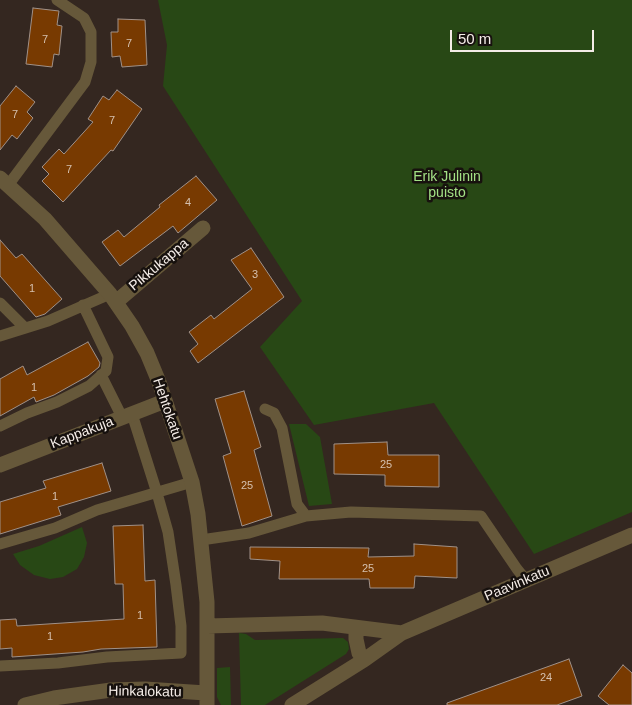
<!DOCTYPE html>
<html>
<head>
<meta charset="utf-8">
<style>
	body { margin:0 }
	#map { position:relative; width:632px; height:705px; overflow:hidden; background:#342720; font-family:Arial,sans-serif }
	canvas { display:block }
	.scale { position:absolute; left:450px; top:30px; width:144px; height:22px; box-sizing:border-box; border:2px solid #f4ece7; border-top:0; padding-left:6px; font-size:15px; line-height:18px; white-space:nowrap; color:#f4ece7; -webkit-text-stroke:4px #17110e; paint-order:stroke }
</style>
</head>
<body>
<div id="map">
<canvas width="632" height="705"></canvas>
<div class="scale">50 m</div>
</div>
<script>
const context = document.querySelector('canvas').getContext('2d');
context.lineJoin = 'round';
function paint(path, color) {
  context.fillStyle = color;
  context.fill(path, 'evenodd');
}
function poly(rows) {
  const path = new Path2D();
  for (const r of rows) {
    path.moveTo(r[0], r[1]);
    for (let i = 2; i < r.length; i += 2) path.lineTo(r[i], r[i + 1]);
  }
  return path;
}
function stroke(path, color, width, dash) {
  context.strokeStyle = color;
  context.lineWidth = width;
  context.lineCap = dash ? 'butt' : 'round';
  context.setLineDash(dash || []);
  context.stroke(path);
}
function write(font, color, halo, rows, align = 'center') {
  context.font = font + ' Arial,sans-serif';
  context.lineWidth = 5;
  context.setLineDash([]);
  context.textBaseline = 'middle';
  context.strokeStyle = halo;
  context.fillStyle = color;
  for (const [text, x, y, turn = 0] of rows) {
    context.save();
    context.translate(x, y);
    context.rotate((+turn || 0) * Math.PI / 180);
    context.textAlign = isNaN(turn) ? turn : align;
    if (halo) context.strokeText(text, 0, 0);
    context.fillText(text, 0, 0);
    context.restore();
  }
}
paint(poly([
	[158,0,632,0,632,512,534,554,434,403,314,425,260,347,302,301,163,86,167,45],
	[289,424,306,424,320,437,332,504,309,506],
	[82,527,87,543,84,557,77,569,63,577,50,579,34,575,20,565,13,554,39,546],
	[239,633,246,634,255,640,343,638,348,642,349,649,346,654,265,705,241,705],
	[230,667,231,705,221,705,217,697,217,668]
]), '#284815');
const building = poly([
	[33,8,59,11,57,25,62,26,59,55,54,54,52,67,26,64,33,8],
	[118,19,145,20,147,65,122,67,120,56,112,57,111,32,118,32,118,19],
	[16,86,35,102,27,112,33,118,17,139,12,135,0,150,0,106,16,86],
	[117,90,142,109,113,151,111,150,63,202,42,181,49,174,42,167,59,149,64,154,93,122,88,119,103,96,109,100,117,90],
	[196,176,217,200,178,233,173,226,120,266,102,242,118,230,124,237,160,207,159,205,196,176],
	[0,240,16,258,22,254,62,299,45,314,36,317,0,276,0,240],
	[251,248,284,297,198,363,190,351,198,344,189,332,211,315,214,319,252,289,231,260,251,248],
	[88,342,100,363,99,367,88,376,54,395,36,402,34,397,0,416,0,379,23,366,27,375,88,342],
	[244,391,261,447,254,450,272,516,242,526,223,456,231,453,215,399,244,391],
	[387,442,388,455,439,455,439,487,385,486,385,475,334,474,334,444,387,442],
	[102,463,111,491,58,507,61,515,0,534,0,502,46,488,43,481,102,463],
	[143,525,145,581,155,580,157,647,101,649,83,652,12,657,12,648,0,649,0,620,16,619,17,626,124,619,123,584,115,584,113,526,143,525],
	[414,544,457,547,457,578,415,576,414,588,370,588,369,579,279,579,280,561,250,559,250,547,369,548,368,557,414,556,414,544],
	[569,659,582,696,557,705,447,705,447,703,569,659],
	[623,665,632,673,632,705,609,705,598,696,623,665]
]);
paint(building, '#783a01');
stroke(building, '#a09188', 1);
stroke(poly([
	[9,184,85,82,91,62,91,32,84,18,57,0],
	[0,303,25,328],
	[0,336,48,321,110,294],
	[101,375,122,417],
	[265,409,274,413,282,428,297,504,306,516],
	[0,426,27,413,57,402,89,386,106,371,108,357,83,305],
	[201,540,249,533,306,516,351,512,481,516,517,569,526,580],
	[0,544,55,528,97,510,192,482],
	[0,666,58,663,107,657,181,653,181,626,176,585,168,532,157,493,132,414]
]), '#66583a', 11);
stroke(poly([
	[0,178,45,219,110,294,132,326,147,353,159,382,192,482,198,514,207,602,207,705],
	[116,302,203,228],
	[0,465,165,401],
	[207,626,322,623,402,633],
	[356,628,356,639,359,653,364,660],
	[25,705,54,698,111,690,145,689,206,693],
	[292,705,364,660,402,633,632,535]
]), '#66583a', 15);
write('11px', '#d5c0ae', null, [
	["7",45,40],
	["7",129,44],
	["7",15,115],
	["7",112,121],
	["7",69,170],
	["4",188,203],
	["3",255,275],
	["1",32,289],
	["1",34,388],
	["25",386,465],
	["25",247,486],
	["1",55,497],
	["25",368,569],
	["1",140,616],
	["1",50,637],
	["24",546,678]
]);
write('14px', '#a3e085', '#17110e', [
	["Erik Julinin",447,177],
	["puisto",447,193]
]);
write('14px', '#f4ece7', '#17110e', [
	["Pikkukappa",159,265,-40],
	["Hehtokatu",167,409,71],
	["Kappakuja",82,433,-21],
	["Paavinkatu",517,584,-23],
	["Hinkalokatu",145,692,1]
]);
</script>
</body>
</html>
